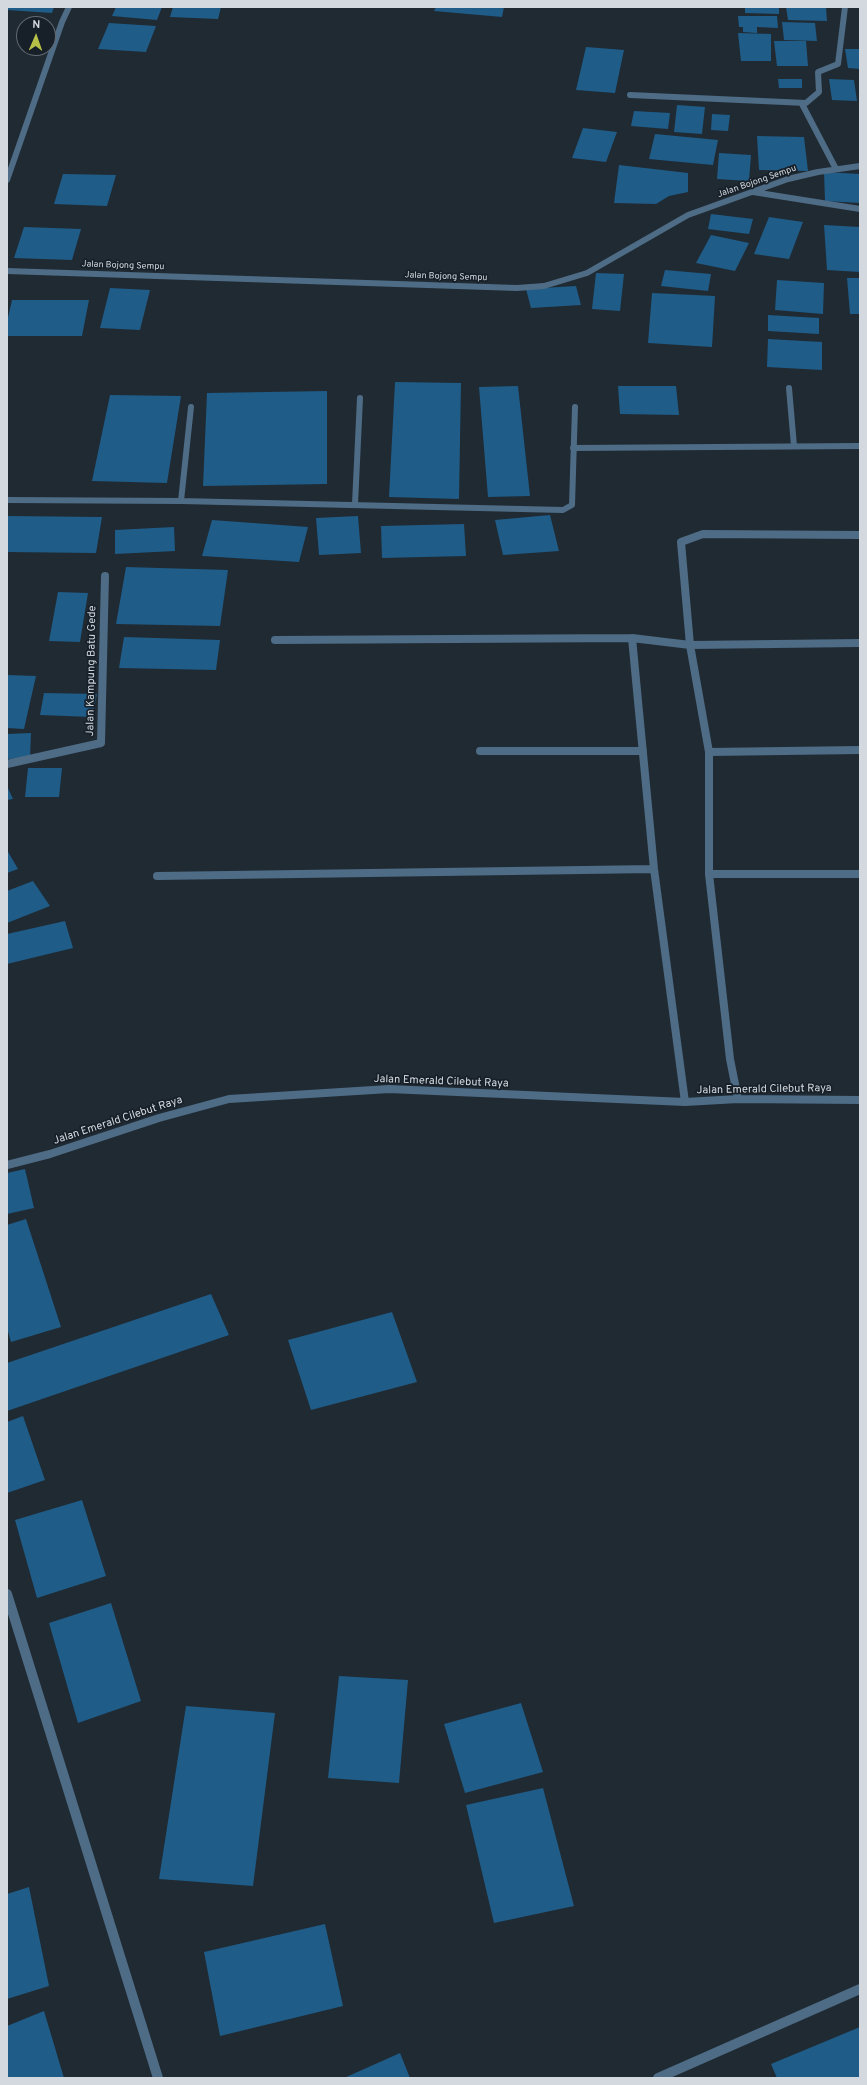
<!DOCTYPE html>
<html>
<head>
<meta charset="utf-8">
<style>
	body { margin:0 }
	#map { position:relative; width:867px; height:2085px; overflow:hidden; background:#202a33; font-family:Overpass,sans-serif }
	canvas { display:block }
	.frame { position:absolute; inset:0; border:8px solid #d3d9df; pointer-events:none }
	.north { position:absolute; left:16px; top:16px; width:40px; height:40px; box-sizing:border-box; background:#172029; border:1px solid #626a72; border-radius:50%; rotate:2deg; font-size:11px; font-weight:700; line-height:16px; text-align:center; color:#d3d9df }
	.north::after { content:''; display:block; margin:auto; width:14px; height:18px; background:#b7c147; clip-path:polygon(50% 0,100% 100%,50% 72%,0 100%) }
</style>
</head>
<body>
<div id="map">
<canvas width="867" height="2085"></canvas>
<div class="frame"></div>
<div class="north">N</div>
</div>
<script>
const context = document.querySelector('canvas').getContext('2d');
context.lineJoin = 'round';
function paint(path, color) {
  context.fillStyle = color;
  context.fill(path, 'evenodd');
}
function poly(rows) {
  const path = new Path2D();
  for (const r of rows) {
    path.moveTo(r[0], r[1]);
    for (let i = 2; i < r.length; i += 2) path.lineTo(r[i], r[i + 1]);
  }
  return path;
}
function stroke(path, color, width, dash) {
  context.strokeStyle = color;
  context.lineWidth = width;
  context.lineCap = dash ? 'butt' : 'round';
  context.setLineDash(dash || []);
  context.stroke(path);
}
function write(font, color, halo, rows, align = 'center') {
  context.font = font + ' Overpass,sans-serif';
  context.lineWidth = 3.5;
  context.setLineDash([]);
  context.textBaseline = 'middle';
  context.strokeStyle = halo;
  context.fillStyle = color;
  for (const [text, x, y, turn = 0] of rows) {
    context.save();
    context.translate(x, y);
    context.rotate((+turn || 0) * Math.PI / 180);
    context.textAlign = isNaN(turn) ? turn : align;
    if (halo) context.strokeText(text, 0, 0);
    context.fillText(text, 0, 0);
    context.restore();
  }
}
paint(poly([
	[8,7,54,7,52,13,7,10],
	[116,7,162,7,157,20,112,16],
	[173,7,221,7,218,19,170,17],
	[436,7,504,7,502,17,434,11],
	[745,7,779,7,779,14,745,13],
	[786,7,826,7,827,21,788,20],
	[738,16,777,16,778,28,757,27,757,33,743,32,743,27,739,27],
	[782,22,815,23,817,41,784,40],
	[109,23,156,26,146,52,98,49],
	[738,33,771,34,771,61,741,61],
	[774,41,806,41,808,66,777,66],
	[586,47,624,50,615,93,576,90],
	[845,49,860,49,860,69,848,68],
	[778,79,802,79,802,88,779,88],
	[829,79,854,80,857,101,832,100],
	[677,105,705,107,702,134,674,132],
	[634,111,670,113,668,129,631,126],
	[712,114,730,115,728,131,711,130],
	[583,128,617,132,606,162,572,158],
	[655,134,718,140,713,165,649,159],
	[757,136,804,137,808,171,759,170],
	[719,153,751,155,749,181,717,179],
	[619,165,688,173,688,192,669,196,656,204,614,203],
	[824,172,860,174,860,203,825,201],
	[63,174,116,175,107,206,54,204],
	[711,214,753,219,749,234,708,229],
	[769,217,803,222,789,259,754,254],
	[824,225,860,227,860,272,827,270],
	[24,227,81,229,72,260,14,258],
	[711,235,749,243,735,271,696,263],
	[665,270,711,274,708,291,661,286],
	[596,273,624,274,620,311,592,309],
	[847,278,860,278,860,314,850,314],
	[777,280,824,283,823,314,775,310],
	[576,286,581,305,531,308,526,289],
	[110,288,150,290,140,330,100,328],
	[652,293,715,296,712,347,648,343],
	[12,300,89,300,82,336,7,336,7,322],
	[768,315,819,318,819,334,768,331],
	[768,339,822,342,822,370,767,367],
	[395,382,461,383,459,499,389,497],
	[518,386,530,496,488,497,479,387],
	[618,386,676,386,679,415,620,414],
	[327,391,327,484,203,486,207,393],
	[110,395,181,396,167,483,92,481],
	[550,515,559,551,503,555,495,520],
	[7,516,102,517,96,553,7,552],
	[358,516,361,553,319,555,316,518],
	[212,520,308,527,299,562,202,556],
	[464,524,466,556,382,558,381,526],
	[174,527,175,551,115,554,115,530],
	[126,567,228,570,220,626,116,624],
	[58,592,88,593,80,642,49,641],
	[124,637,220,640,216,670,119,668],
	[7,675,36,676,24,729,7,728],
	[44,693,97,694,92,717,40,715],
	[31,733,30,758,7,759,7,734],
	[28,768,62,768,59,797,25,797],
	[7,786,13,799,7,800],
	[7,850,18,869,7,873],
	[33,881,50,906,7,923,7,891],
	[65,921,73,948,7,964,7,934],
	[25,1169,34,1208,7,1214,7,1173],
	[26,1219,61,1327,11,1342,7,1328,7,1225],
	[211,1294,229,1335,7,1411,7,1363],
	[392,1312,417,1382,311,1410,288,1340],
	[23,1416,45,1480,7,1493,7,1422],
	[82,1500,106,1576,37,1598,15,1520],
	[111,1603,141,1701,78,1723,49,1623],
	[339,1676,408,1680,399,1783,328,1778],
	[521,1703,543,1772,465,1793,444,1724],
	[186,1706,275,1713,253,1886,159,1879],
	[543,1788,574,1906,494,1923,466,1805],
	[29,1887,49,1986,7,1999,7,1894],
	[325,1924,343,2006,220,2036,204,1952],
	[44,2011,64,2078,7,2078,7,2026],
	[860,2027,860,2078,777,2078,771,2064],
	[400,2053,410,2078,344,2078]
]), '#1f5c87');
stroke(poly([
	[630,95,806,103,819,92,818,72,838,64,845,7],
	[802,104,836,169],
	[7,180,62,22,69,7],
	[753,192,860,209],
	[7,271,517,288,544,286,587,273,688,215,788,179,818,172,860,166],
	[789,388,794,446],
	[573,448,860,446],
	[7,500,181,501,563,510,572,505,575,407],
	[181,501,191,407],
	[355,504,360,398]
]), '#4e6c85', 6);
stroke(poly([
	[632,638,654,869,685,1102],
	[275,640,632,638,690,645,860,643],
	[480,751,643,751],
	[709,752,860,750],
	[7,764,101,743,105,576],
	[709,874,860,874],
	[157,876,654,869],
	[738,1099,730,1059,709,874,709,752,690,645,681,542,703,534,860,535],
	[7,1165,50,1154,159,1118,229,1099,389,1089,685,1102,738,1099,860,1100]
]), '#4e6c85', 8);
stroke(poly([
	[7,1594,158,2078],
	[658,2078,860,1989]
]), '#4e6c85', 10);
write('9px', '#d3d9df', '#172029', [
	["Jalan Bojong Sempu",757,182,-19],
	["Jalan Bojong Sempu",123,266,2],
	["Jalan Bojong Sempu",446,277,2]
]);
write('11px', '#d3d9df', '#172029', [
	["Jalan Kampung Batu Gede",92,671,-89],
	["Jalan Emerald Cilebut Raya",441,1082,2],
	["Jalan Emerald Cilebut Raya",764,1090,-1],
	["Jalan Emerald Cilebut Raya",118,1121,-18]
]);
</script>
</body>
</html>
